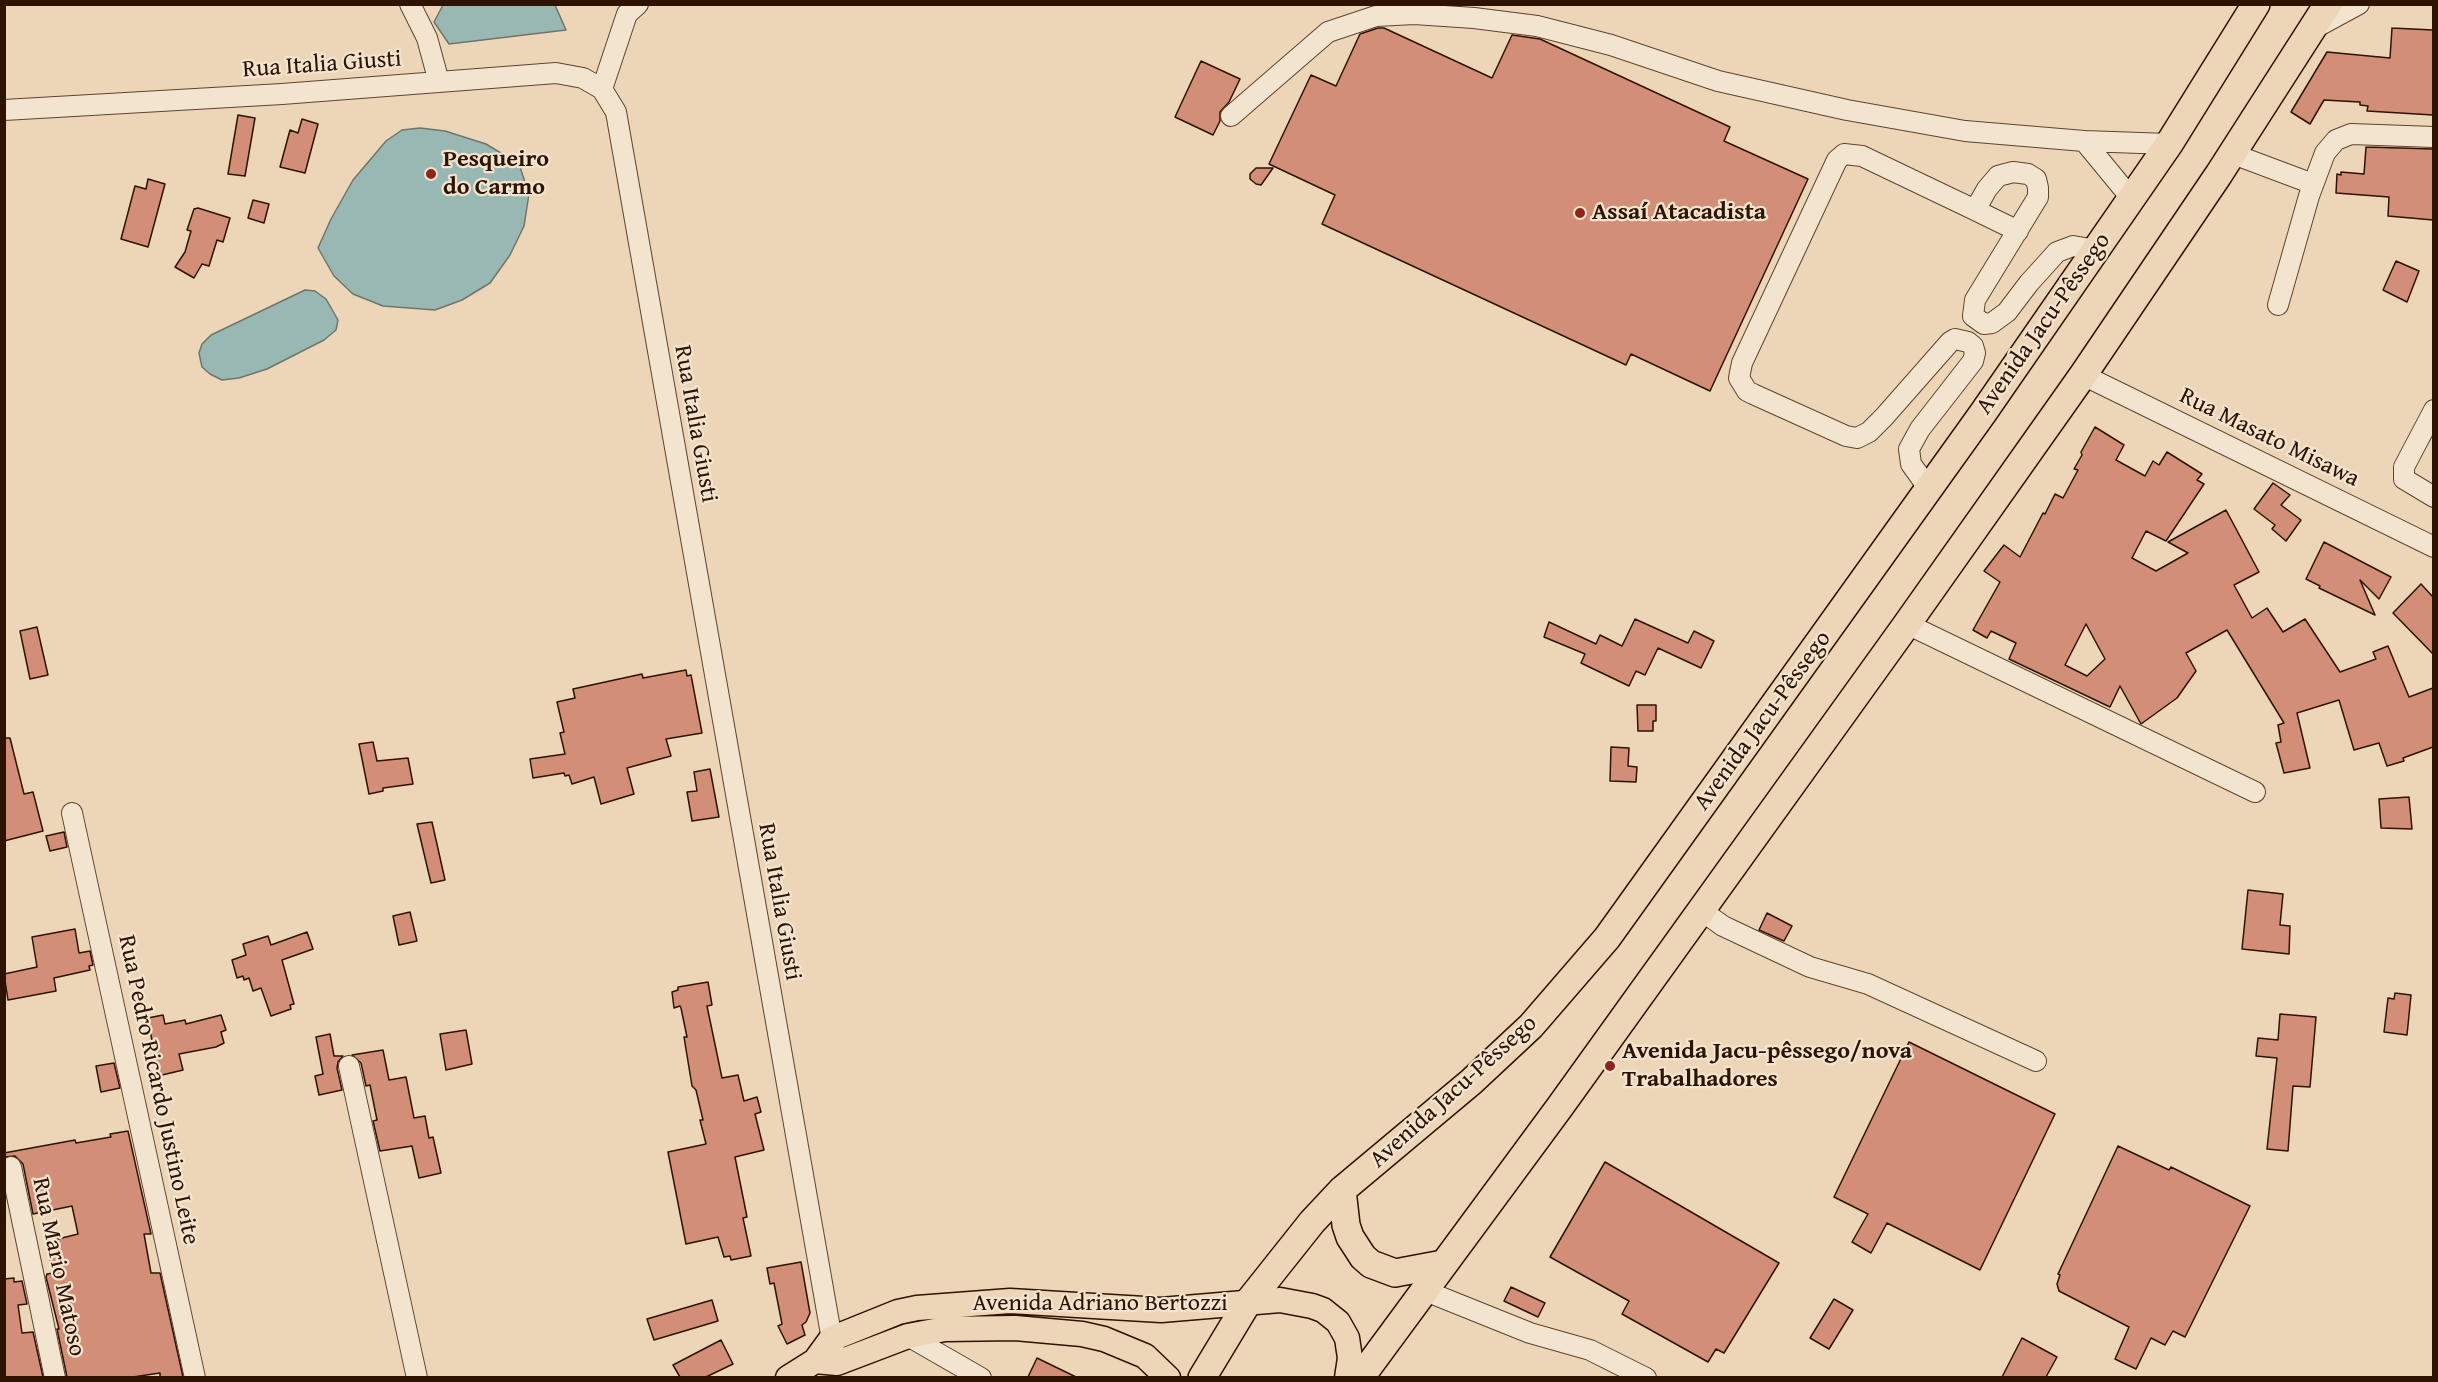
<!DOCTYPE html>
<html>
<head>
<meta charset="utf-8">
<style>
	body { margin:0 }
	#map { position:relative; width:2438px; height:1382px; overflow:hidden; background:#edd6b7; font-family:"Gentium Book Plus",serif }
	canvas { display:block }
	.frame { position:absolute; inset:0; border:6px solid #2d1300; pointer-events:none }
</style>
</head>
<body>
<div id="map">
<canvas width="2438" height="1382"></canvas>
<div class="frame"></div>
</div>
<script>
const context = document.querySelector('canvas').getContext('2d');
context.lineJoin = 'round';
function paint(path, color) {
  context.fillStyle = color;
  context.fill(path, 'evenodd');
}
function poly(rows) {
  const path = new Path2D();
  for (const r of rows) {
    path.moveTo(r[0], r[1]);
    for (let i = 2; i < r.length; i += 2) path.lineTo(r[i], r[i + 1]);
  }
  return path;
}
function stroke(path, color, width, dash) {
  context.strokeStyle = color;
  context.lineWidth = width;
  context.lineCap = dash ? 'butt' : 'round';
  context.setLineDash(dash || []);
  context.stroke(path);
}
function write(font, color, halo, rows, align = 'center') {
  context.font = font + ' "Gentium Book Plus",serif';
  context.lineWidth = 4.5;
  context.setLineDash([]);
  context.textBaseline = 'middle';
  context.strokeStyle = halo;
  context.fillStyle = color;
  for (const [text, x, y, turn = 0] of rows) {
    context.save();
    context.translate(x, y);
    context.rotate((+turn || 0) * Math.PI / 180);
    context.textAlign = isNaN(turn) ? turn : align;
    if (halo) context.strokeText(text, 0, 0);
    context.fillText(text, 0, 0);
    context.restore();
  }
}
const water = poly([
	[443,5,555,5,566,30,449,44,434,22,443,5],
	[420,128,445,131,486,144,519,164,529,194,524,226,510,255,490,283,462,300,435,310,383,306,353,294,334,276,318,248,331,219,353,180,386,141,402,130,420,128],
	[305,290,315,291,326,299,338,320,336,330,324,340,267,369,239,378,222,380,210,374,202,367,199,353,202,344,211,335,305,290]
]);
paint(water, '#9ab8b3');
stroke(water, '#6e766b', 1.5);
const building = poly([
	[1378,28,1384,28,1492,78,1512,35,1540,39,1730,127,1724,141,1808,179,1710,391,1631,354,1626,365,1322,224,1335,195,1269,164,1311,75,1336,86,1360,34,1378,28],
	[2392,28,2433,30,2433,115,2367,111,2368,106,2360,105,2360,102,2324,100,2310,124,2291,112,2327,52,2390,58,2392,28],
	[1201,61,1240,79,1229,102,1220,112,1220,121,1213,135,1175,117,1201,61],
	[238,115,255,118,245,176,228,174,238,115],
	[302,119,318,124,305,173,280,167,290,130,298,133,302,119],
	[2366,147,2433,149,2433,220,2388,216,2389,197,2336,193,2337,174,2341,175,2341,172,2364,174,2366,147],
	[1256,168,1273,168,1261,185,1256,184,1250,179,1250,174,1256,168],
	[148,179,165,184,148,247,121,239,135,186,146,189,148,179],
	[253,200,269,204,264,223,248,218,253,200],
	[198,208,230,218,223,242,217,240,209,266,202,264,194,278,175,267,185,252,191,231,187,230,194,209,198,208],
	[2396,261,2419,271,2407,302,2383,290,2396,261],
	[2095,427,2124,445,2116,460,2145,476,2153,461,2159,465,2167,452,2202,474,2197,480,2204,484,2166,541,2146,531,2132,558,2156,571,2188,553,2168,542,2226,510,2259,572,2234,585,2252,618,2267,608,2283,632,2305,619,2340,672,2376,659,2373,652,2388,646,2409,697,2433,688,2433,747,2403,758,2404,761,2387,766,2379,743,2354,750,2339,700,2297,713,2310,768,2284,773,2276,743,2281,742,2278,725,2284,723,2227,630,2186,653,2196,671,2177,698,2141,724,2120,686,2110,707,2009,659,2016,643,1991,631,1987,638,1973,630,2000,582,1984,571,2004,545,2020,557,2043,513,2045,514,2055,494,2063,498,2078,470,2074,469,2082,455,2081,452,2095,427],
	[2086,624,2105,659,2087,676,2065,665,2086,624],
	[2273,483,2290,495,2281,505,2301,520,2286,541,2272,529,2275,525,2254,509,2273,483],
	[2324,542,2391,577,2379,599,2360,580,2375,615,2319,588,2320,586,2306,579,2324,542],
	[2421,584,2433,597,2433,654,2393,613,2421,584],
	[1635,619,1688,643,1694,631,1714,641,1701,668,1658,648,1645,675,1636,671,1629,686,1581,663,1585,654,1544,637,1549,622,1596,644,1600,635,1622,646,1635,619],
	[37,627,48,675,30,679,20,631,37,627],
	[686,670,687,676,691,675,702,733,666,739,671,756,627,768,634,794,601,804,594,777,572,784,569,775,565,776,564,773,533,778,530,759,565,754,560,733,564,732,557,702,575,698,573,689,642,674,643,678,686,670],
	[1637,705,1656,705,1656,721,1653,721,1653,731,1638,731,1637,705],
	[4,738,10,738,24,794,33,792,43,831,4,841,4,738],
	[373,742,377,761,408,758,413,784,383,788,383,791,369,794,359,744,373,742],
	[1611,747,1629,748,1628,766,1637,767,1636,782,1610,781,1611,747],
	[710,769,719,817,692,821,687,792,697,791,694,772,710,769],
	[2409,797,2412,829,2381,828,2379,799,2409,797],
	[432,822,445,880,431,883,417,824,432,822],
	[64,832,67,847,50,851,46,836,64,832],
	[2248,890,2283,894,2280,925,2290,926,2289,954,2242,949,2248,890],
	[410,912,417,941,399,945,393,916,410,912],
	[1767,913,1792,926,1784,941,1759,930,1767,913],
	[75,929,79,953,90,951,93,965,89,966,90,970,54,978,56,991,8,1000,4,974,37,967,32,937,75,929],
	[307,932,313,949,282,960,294,1004,290,1005,291,1009,271,1016,261,988,253,991,249,978,244,980,243,976,237,978,232,960,246,955,243,944,268,936,271,945,307,932],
	[708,982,712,1005,707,1006,722,1078,738,1075,744,1101,757,1097,761,1112,755,1114,764,1150,735,1157,747,1217,743,1218,751,1256,731,1260,730,1256,724,1257,718,1237,686,1244,668,1152,706,1144,700,1120,703,1120,696,1090,692,1086,684,1037,687,1037,681,1008,680,1006,674,1008,672,992,678,990,678,987,708,982],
	[2395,993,2411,995,2407,1035,2384,1032,2388,998,2394,999,2395,993],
	[2280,1014,2316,1017,2310,1087,2293,1086,2288,1151,2267,1149,2277,1058,2256,1056,2258,1038,2278,1040,2280,1014],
	[163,1015,165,1024,185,1020,186,1024,221,1015,226,1030,221,1032,224,1043,216,1047,179,1054,183,1070,158,1076,148,1018,163,1015],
	[466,1030,472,1064,446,1070,440,1034,466,1030],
	[330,1034,334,1056,343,1056,338,1062,337,1068,342,1090,319,1095,315,1076,323,1074,316,1037,330,1034],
	[1909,1042,2055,1114,1980,1270,1887,1223,1871,1253,1852,1242,1868,1214,1834,1197,1909,1042],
	[383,1050,389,1080,406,1077,414,1118,425,1116,429,1138,433,1137,441,1173,419,1178,412,1146,380,1151,373,1121,377,1120,370,1085,366,1086,361,1063,352,1055,383,1050],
	[114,1063,120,1088,101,1092,96,1066,114,1063],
	[128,1131,151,1234,144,1234,151,1273,160,1273,183,1377,160,1377,160,1373,133,1377,67,1377,57,1329,59,1329,46,1277,47,1274,53,1273,48,1253,57,1251,54,1240,78,1234,72,1206,33,1214,23,1164,15,1156,4,1157,4,1153,75,1140,76,1143,111,1137,110,1134,128,1131],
	[2118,1146,2169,1170,2171,1167,2250,1206,2185,1337,2173,1331,2165,1345,2151,1338,2136,1369,2115,1359,2129,1327,2059,1291,2057,1284,2060,1275,2058,1274,2118,1146],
	[1605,1162,1779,1263,1724,1353,1716,1349,1708,1362,1622,1314,1629,1301,1550,1257,1605,1162],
	[801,1262,810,1313,806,1322,802,1325,805,1335,787,1344,778,1326,782,1324,774,1283,770,1284,767,1268,801,1262],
	[14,1278,14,1282,22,1281,27,1304,18,1305,22,1333,33,1332,43,1377,4,1377,4,1279,14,1278],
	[1511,1287,1545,1303,1538,1317,1504,1301,1511,1287],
	[1834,1299,1853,1310,1829,1349,1810,1338,1834,1299],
	[712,1300,718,1321,654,1340,647,1319,712,1300],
	[2022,1338,2057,1357,2046,1377,2002,1377,2022,1338],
	[721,1340,733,1364,706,1377,680,1377,673,1365,721,1340],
	[1037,1358,1076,1377,1028,1377,1037,1358]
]);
paint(building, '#d28e77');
stroke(building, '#2d1300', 1.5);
const minor = poly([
	[410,4,427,38,439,82],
	[2313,29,2359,4],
	[602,89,627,14,638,4],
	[4,110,282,94,556,73,583,78,602,89,616,112,834,1351],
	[1231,116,1328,32,1376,16,1414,14,1474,18,1537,26,1611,45,1718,81,1847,110,1965,131,2084,141,2169,144],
	[2084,141,2131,198],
	[2233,154,2313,184],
	[1975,210,2018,231],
	[2278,305,2309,196,2325,153,2336,140,2351,134,2434,137],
	[2083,375,2434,547],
	[2434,410,2404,467,2404,479,2434,497],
	[1929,489,1911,464,1909,449,1920,429,1973,361,1975,353,1973,346,1968,342,1955,339,1950,342,1884,417,1869,432,1857,438,1846,436,1753,394,1747,391,1739,378,1742,363,1837,160,1844,154,1862,156,1975,210,1987,189,1998,176,2013,172,2028,174,2036,179,2038,188,2038,197,1975,300,1973,316,1984,324,1992,323,2007,312,2029,283,2057,252,2073,246,2096,250],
	[1907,624,2255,792],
	[72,813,195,1378],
	[1702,911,1723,926,1810,967,1868,984,2036,1061],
	[349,1066,417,1378],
	[11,1167,55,1378],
	[1423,1290,1530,1333,1590,1350,1646,1378],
	[908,1336,981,1378]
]);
const major = poly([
	[815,1361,837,1363,908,1336,945,1329,1015,1328,1082,1334,1104,1339,1145,1356,1168,1378],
	[788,1378,815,1361,831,1339,898,1312,917,1308,1010,1301,1161,1310,1280,1300,1312,1306,1323,1310,1338,1322,1347,1338,1350,1358,1347,1378]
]);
const highway = poly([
	[1342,1190,1346,1225,1350,1237,1363,1257,1371,1264,1395,1273,1443,1264],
	[1202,1378,1246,1305,1312,1222,1342,1190,1471,1082,1531,1026,1607,938,1983,413,2169,144,2256,4],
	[1360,1378,1559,1108,1907,624,2083,375,2219,174,2328,4]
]);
stroke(minor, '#5d442e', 22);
stroke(major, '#2d1300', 27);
stroke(highway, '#2d1300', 30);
stroke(minor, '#f3e4d0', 20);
stroke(major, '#edd6b7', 24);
stroke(highway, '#edd6b7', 27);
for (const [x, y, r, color] of [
	[431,174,6,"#8f2418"],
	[1580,213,6,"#8f2418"],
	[1610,1066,6,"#8f2418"]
]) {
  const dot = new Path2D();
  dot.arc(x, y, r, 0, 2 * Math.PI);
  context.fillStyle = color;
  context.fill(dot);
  stroke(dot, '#f3e4d0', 2);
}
write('24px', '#2d1300', '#f3e4d0', [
	["Rua Italia Giusti",322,65,-4],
	["Avenida Jacu-Pêssego",2044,324,-55],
	["Rua Italia Giusti",695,424,80],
	["Rua Masato Misawa",2269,438,26],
	["Avenida Jacu-Pêssego",1763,721,-54],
	["Rua Italia Giusti",779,902,80],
	["Rua Pedro Ricardo Justino Leite",158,1090,78],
	["Avenida Jacu-Pêssego",1454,1092,-42],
	["Rua Mario Matoso",58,1267,78],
	["Avenida Adriano Bertozzi",1100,1304]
]);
write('bold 24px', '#2d1300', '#f3e4d0', [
	["Pesqueiro",443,160],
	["do Carmo",443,188],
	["Assaí Atacadista",1592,213],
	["Avenida Jacu-pêssego/nova",1622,1052],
	["Trabalhadores",1622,1080]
], 'left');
</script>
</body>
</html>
